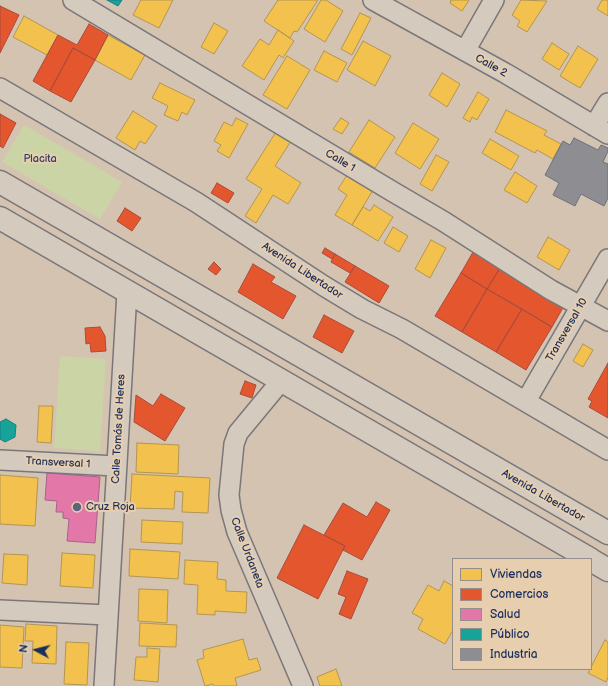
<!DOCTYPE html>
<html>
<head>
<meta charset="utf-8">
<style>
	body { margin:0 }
	#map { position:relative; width:608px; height:686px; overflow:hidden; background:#d5c3b2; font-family:"Balsamiq Sans",sans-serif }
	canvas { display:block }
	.legend { position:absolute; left:452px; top:558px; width:140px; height:112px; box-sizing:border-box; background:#e6ceae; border:1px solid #958e8e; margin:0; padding:5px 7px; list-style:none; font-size:12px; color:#1b2f5e }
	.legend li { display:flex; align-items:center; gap:8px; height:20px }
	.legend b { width:20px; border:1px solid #958e8e }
	.north { position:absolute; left:16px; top:630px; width:40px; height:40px; -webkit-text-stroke:3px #e6ceae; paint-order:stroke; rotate:277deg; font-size:11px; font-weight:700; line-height:16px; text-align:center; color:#1b2f5e }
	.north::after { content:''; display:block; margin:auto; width:14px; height:18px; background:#1b2f5e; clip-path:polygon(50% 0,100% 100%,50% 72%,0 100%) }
</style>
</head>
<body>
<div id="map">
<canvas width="608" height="686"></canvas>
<ul class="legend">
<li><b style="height:11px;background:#f2c14e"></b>Viviendas</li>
<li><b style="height:11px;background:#e4572e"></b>Comercios</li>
<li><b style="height:11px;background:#e377a8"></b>Salud</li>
<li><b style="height:11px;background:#17a398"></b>Público</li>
<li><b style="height:11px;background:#8d8d92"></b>Industria</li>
</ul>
<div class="north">N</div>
</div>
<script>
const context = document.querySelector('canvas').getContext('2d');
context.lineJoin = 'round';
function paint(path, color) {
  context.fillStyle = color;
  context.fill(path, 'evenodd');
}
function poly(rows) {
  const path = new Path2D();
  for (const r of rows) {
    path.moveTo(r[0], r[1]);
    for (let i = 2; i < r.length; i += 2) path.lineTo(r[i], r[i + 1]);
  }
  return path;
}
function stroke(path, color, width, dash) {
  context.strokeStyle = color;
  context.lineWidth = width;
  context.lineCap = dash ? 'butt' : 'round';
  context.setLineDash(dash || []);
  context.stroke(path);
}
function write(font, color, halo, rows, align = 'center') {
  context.font = font + ' "Balsamiq Sans",sans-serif';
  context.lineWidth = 4;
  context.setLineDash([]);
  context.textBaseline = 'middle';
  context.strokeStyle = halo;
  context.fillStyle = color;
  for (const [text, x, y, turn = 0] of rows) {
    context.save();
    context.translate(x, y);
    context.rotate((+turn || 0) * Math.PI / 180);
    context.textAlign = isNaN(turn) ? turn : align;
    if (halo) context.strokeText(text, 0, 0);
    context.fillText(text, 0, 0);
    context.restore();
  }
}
paint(poly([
	[24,125,122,182,100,219,2,162],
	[60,356,106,359,100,451,54,448]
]), '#cbd4a5');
const homes = poly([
	[141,0,173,0,159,28,133,15,141,0],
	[278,0,318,0,297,32,294,31,290,38,264,21,278,0],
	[321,0,326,0,343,11,325,42,304,29,321,0],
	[451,0,469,0,462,11,450,3,451,0],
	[521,0,547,1,527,32,517,26,520,21,512,15,521,0],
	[602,0,608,0,608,16,597,9,602,0],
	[360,13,371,18,352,55,341,49,360,13],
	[24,16,58,35,47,55,13,37,24,16],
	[214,23,228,31,214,54,201,47,214,23],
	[278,30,294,41,283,58,279,55,264,80,242,66,260,39,269,45,278,30],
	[108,35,145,55,131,80,95,60,108,35],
	[363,41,391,56,375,86,347,70,363,41],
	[552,43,569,54,559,70,542,59,552,43],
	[578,46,598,59,580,88,560,76,578,46],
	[324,51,347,63,337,82,314,70,324,51],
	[287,56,310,70,287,109,263,95,287,56],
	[442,73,460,84,447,107,429,95,442,73],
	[160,83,195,100,187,115,182,112,178,121,164,115,168,106,152,98,160,83],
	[478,92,489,99,477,120,472,117,470,122,463,118,478,92],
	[506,110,547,131,544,135,561,144,553,159,537,150,535,153,495,132,506,110],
	[133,111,157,126,145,144,140,141,135,150,116,138,133,111],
	[236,118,248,124,229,158,217,151,221,145,214,141,224,122,232,126,236,118],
	[341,118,349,123,342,134,333,129,341,118],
	[369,120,395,137,375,168,349,152,369,120],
	[413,123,439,139,420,169,395,153,413,123],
	[276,132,291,141,275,166,301,183,288,204,273,195,256,223,245,216,262,189,246,179,276,132],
	[490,139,519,156,511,170,482,153,490,139],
	[436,155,449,162,432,191,420,184,436,155],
	[515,172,537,186,527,203,504,190,515,172],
	[347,175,373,190,352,225,335,215,347,195,338,189,347,175],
	[374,205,393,217,378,241,352,225,363,207,370,211,374,205],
	[393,227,408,236,399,252,384,243,393,227],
	[548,237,570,250,559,270,537,257,548,237],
	[431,240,446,248,430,278,415,269,431,240],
	[583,344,593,350,583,367,573,361,583,344],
	[39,406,53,406,51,443,37,442,39,406],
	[137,443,179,445,178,474,136,472,137,443],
	[132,474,210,478,208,513,182,512,183,492,175,491,174,509,130,508,132,474],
	[0,475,38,478,35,526,0,524,0,475],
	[142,520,183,522,182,544,141,542,142,520],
	[130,549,180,552,178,579,129,576,130,549],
	[62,553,95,555,93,588,60,586,62,553],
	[4,554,28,555,27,585,2,583,4,554],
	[185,560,218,562,217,579,226,580,226,591,247,592,246,613,215,611,215,615,197,614,198,585,184,584,185,560],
	[444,581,453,586,453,630,445,644,418,629,423,619,412,613,428,585,439,591,444,581],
	[139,589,168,590,167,623,138,621,139,589],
	[140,623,177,625,176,647,139,646,140,623],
	[26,624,57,626,56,664,32,663,33,641,25,641,26,624],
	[0,625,24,627,22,668,0,667,0,625],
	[243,639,249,660,257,658,261,670,235,678,237,686,214,686,213,684,205,686,197,660,204,658,203,650,243,639],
	[605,640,608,642,608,677,606,682,588,673,605,640],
	[66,642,89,643,87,685,64,684,66,642],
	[147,648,160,649,158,682,134,680,136,657,147,657,147,648],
	[336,669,342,686,320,686,317,677,336,669]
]);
paint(homes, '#f2c14e');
stroke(homes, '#b29553', 1);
const shops = poly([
	[0,6,19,15,0,53,0,6],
	[89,24,108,35,95,60,73,48,50,91,33,81,58,35,77,45,89,24],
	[73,48,95,60,71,102,50,91,73,48],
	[0,114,16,123,3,148,0,146,0,114],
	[217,183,234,193,228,203,211,193,217,183],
	[125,208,141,218,132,231,117,221,125,208],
	[325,248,335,254,332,259,322,253,325,248],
	[473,252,500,268,487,289,461,273,473,252],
	[335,254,355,266,350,273,331,262,335,254],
	[214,262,221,269,216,275,208,269,214,262],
	[253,264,275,277,271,282,296,296,283,319,238,292,253,264],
	[355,266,389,286,379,303,345,282,355,266],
	[500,268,564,306,552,327,487,289,500,268],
	[461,273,487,289,462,332,435,316,461,273],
	[487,289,522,309,496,352,462,332,487,289],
	[522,309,552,327,526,370,496,352,522,309],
	[324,315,354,331,342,353,313,337,324,315],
	[100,327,105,336,106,351,91,352,90,343,86,344,85,328,100,327],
	[608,363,608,418,589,407,592,401,588,399,608,363],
	[245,381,256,385,252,398,240,394,245,381],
	[161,394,185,408,165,441,134,422,136,395,153,406,161,394],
	[376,502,390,510,362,560,343,550,345,546,324,535,343,503,367,517,376,502],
	[304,525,345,546,318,599,277,578,304,525],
	[347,571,368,579,351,619,339,614,346,597,338,594,347,571]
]);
paint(shops, '#e4572e');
stroke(shops, '#a84b3c', 1);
const health = poly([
	[47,473,100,477,95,543,67,541,69,519,63,518,63,512,56,512,57,501,45,500,47,473]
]);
paint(health, '#e377a8');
stroke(health, '#a76192', 1);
const public = poly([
	[107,0,122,0,118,6,107,0],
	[6,419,16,425,15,437,5,442,0,439,0,422,6,419]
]);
paint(public, '#17a398');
stroke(public, '#188087', 1);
const industry = poly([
	[574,138,598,150,601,145,608,148,608,151,603,162,608,164,608,198,604,206,581,194,575,206,553,195,559,183,545,175,563,141,570,145,574,138]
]);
paint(industry, '#8d8d92');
stroke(industry, '#6b7182', 1);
const minor = poly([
	[73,0,395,193,443,221,551,290,608,321],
	[373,0,505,73,608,134],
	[465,51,494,0],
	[0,88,196,202,324,286,362,309,402,329,608,450],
	[594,126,608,103],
	[281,381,238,433,234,444,229,495,231,510,237,532,303,686],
	[526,401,608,259],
	[0,460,116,466],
	[0,610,108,615],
	[104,686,127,292]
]);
const major = poly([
	[0,182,608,533],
	[0,218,590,559],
	[591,560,608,570]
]);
stroke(minor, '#7b7778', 22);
stroke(major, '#7b7778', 25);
stroke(minor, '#d4cabe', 19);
stroke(major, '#d4cabe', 22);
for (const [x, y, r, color] of [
	[77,507,5,"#5c637b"]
]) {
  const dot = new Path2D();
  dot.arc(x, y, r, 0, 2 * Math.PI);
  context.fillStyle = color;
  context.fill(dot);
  stroke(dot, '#e6ceae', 1.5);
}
write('11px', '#1b2f5e', '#e6ceae', [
	["Calle 2",491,66,29],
	["Calle 1",340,161,31],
	["Avenida Libertador",302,271,33],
	["Transversal 10",567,330,-60],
	["Calle Tomás de Heres",119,429,-87],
	["Transversal 1",58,463,3],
	["Avenida Libertador",543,496,30],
	["Calle Urdaneta",247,553,69]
]);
write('11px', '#2c4164', '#e6ceae', [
	["Placita",40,159]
]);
write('11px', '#1b2f5e', '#e6ceae', [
	["Cruz Roja",86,507]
], 'left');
</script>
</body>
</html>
